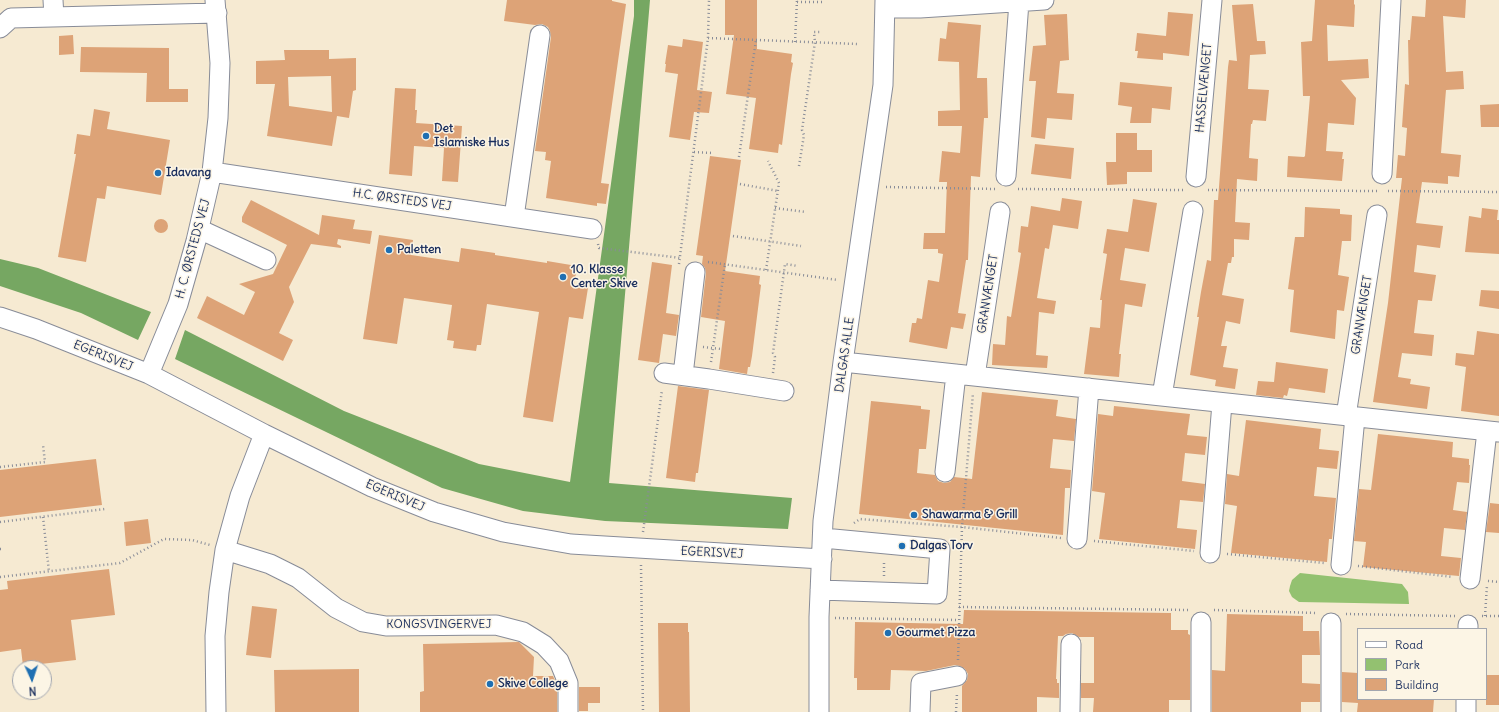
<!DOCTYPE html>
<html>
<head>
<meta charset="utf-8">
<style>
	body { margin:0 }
	#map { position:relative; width:1499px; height:712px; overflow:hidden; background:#f6ead2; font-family:Delius,sans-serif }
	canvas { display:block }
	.legend { position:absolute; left:1357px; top:628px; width:130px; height:72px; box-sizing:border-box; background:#fcf5e5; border:1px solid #a2a6af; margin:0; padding:5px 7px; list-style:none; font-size:12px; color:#1b2f5e }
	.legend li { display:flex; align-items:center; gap:8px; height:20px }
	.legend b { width:20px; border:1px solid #a2a6af }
	.north { position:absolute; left:12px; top:660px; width:40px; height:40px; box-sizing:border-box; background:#fcf5e5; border:1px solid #a2a6af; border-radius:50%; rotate:177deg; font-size:11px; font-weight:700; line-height:16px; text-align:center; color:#1b2f5e }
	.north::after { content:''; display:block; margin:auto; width:14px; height:18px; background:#1f6fb2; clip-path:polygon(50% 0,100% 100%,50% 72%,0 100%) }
</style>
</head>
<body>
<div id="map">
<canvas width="1499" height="712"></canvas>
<ul class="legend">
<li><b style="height:5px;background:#fff"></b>Road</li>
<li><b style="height:11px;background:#93c170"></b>Park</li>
<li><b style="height:11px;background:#dda377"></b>Building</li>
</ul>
<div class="north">N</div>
</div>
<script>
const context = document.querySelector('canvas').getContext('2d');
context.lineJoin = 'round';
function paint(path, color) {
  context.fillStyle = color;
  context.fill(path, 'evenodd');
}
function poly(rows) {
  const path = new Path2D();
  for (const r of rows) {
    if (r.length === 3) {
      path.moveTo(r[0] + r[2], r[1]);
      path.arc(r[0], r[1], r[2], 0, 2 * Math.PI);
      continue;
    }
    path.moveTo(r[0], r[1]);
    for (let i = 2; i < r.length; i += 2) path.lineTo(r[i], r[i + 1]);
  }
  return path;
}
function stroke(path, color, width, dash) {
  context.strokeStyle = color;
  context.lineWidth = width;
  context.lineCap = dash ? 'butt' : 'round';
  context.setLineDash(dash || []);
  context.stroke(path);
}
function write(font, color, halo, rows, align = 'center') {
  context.font = font + ' Delius,sans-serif';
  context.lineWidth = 3;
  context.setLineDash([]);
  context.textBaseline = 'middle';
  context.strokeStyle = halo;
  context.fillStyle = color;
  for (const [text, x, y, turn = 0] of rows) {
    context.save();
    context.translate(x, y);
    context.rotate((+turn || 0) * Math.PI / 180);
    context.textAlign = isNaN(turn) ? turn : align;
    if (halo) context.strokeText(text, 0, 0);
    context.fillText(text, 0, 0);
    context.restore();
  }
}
paint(poly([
	[1300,573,1402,584,1408,592,1409,604,1299,602,1292,597,1289,591,1290,586,1292,580]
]), '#93c170');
paint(poly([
	[634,0,650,0,609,483,792,498,788,529,605,521,523,511,442,488,175,359,185,330,344,411,479,464,570,482,634,16],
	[0,259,38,268,151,312,138,340,81,313,0,286]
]), '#76a762');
paint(poly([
	[507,0,612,0,612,1,626,4,601,183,609,184,606,204,597,203,597,206,546,198,551,161,545,160,546,152,535,151,551,37,550,31,548,27,542,24,535,25,504,21],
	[725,0,757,0,757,49,792,54,791,62,793,63,791,74,782,145,779,144,778,153,749,149,756,98,726,94,734,35,725,35],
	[1315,0,1354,0,1354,5,1355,4,1354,27,1327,25,1328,61,1368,59,1369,78,1341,80,1356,98,1354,125,1328,123,1326,151,1343,152,1342,159,1344,159,1342,181,1287,177,1288,156,1304,157,1305,156,1310,96,1303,96,1301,42,1312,41],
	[1426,0,1466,0,1465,18,1443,16,1446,72,1463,71,1464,89,1446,90,1441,153,1461,155,1459,177,1448,176,1448,184,1422,182,1416,223,1443,226,1440,248,1417,245,1414,272,1436,275,1432,301,1418,300,1414,333,1434,335,1432,356,1402,353,1398,377,1411,379,1410,384,1430,387,1427,409,1373,402,1388,303,1402,178,1396,178,1398,155,1405,156,1407,128,1402,127,1405,84,1409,85,1408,40,1410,40,1412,16,1425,17],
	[1253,4,1257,41,1265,41,1266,54,1250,55,1248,89,1269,90,1266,121,1253,120,1252,124,1251,124,1249,158,1258,159,1257,181,1237,179,1235,222,1250,223,1249,240,1234,239,1234,257,1232,257,1231,263,1228,263,1222,295,1244,299,1240,324,1226,321,1221,346,1227,346,1223,367,1238,369,1235,389,1215,386,1216,380,1190,375,1199,317,1197,317,1201,292,1207,260,1211,261,1214,200,1218,200,1228,67,1229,60,1237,61,1232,5],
	[1168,12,1193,14,1189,56,1163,53,1163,60,1137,58,1138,51,1135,51,1137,33,1166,36],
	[1067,14,1069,60,1060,61,1057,93,1074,94,1072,120,1047,118,1045,139,1031,137,1036,81,1029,81,1033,46,1046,45,1044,15],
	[948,22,981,25,977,78,987,78,988,118,984,118,980,177,971,176,968,260,966,260,958,313,966,314,963,329,951,327,947,349,909,342,912,323,916,323,917,318,922,319,928,280,939,282,943,254,938,253,938,249,923,249,924,233,945,233,947,182,939,182,942,151,960,153,962,126,938,126,938,111,960,110,959,62,938,61,940,38,946,39],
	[73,35,74,54,59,55,59,36],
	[683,39,703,42,697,90,712,92,709,113,694,112,690,140,669,137,678,74,665,72,666,64,665,64,668,45,682,47],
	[81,47,169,48,169,89,188,89,188,102,146,102,147,73,80,72],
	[284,50,329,50,329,59,356,58,356,90,353,91,349,118,337,116,332,146,267,136,275,84,256,84,256,61,285,60],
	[331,76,332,112,289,106,288,77],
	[1120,82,1172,87,1170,110,1152,108,1151,123,1130,123,1132,107,1118,105],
	[395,88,416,89,415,110,417,110,416,123,462,126,458,182,442,181,444,148,414,146,412,176,389,174],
	[1499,104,1499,127,1481,127,1480,105],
	[94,109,110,112,107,129,170,140,161,195,107,186,105,199,97,198,86,262,58,257,76,154,74,154,77,134,90,136],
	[1116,133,1137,133,1137,150,1152,150,1152,172,1127,172,1127,184,1107,185,1106,162,1116,162],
	[1035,144,1074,148,1071,179,1031,174],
	[710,156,741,160,725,271,760,276,759,284,761,285,752,356,750,367,748,367,747,374,719,369,725,321,701,317,706,273,705,268,702,264,703,256,696,255],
	[1062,198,1082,201,1078,229,1053,225,1049,249,1045,248,1037,298,1056,301,1054,314,1039,312,1036,355,1048,356,1047,368,992,365,993,344,1005,345,1007,316,1011,317,1021,253,1018,252,1021,226,1028,227,1031,206,1060,211],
	[1133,199,1157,203,1149,252,1125,248,1120,280,1146,284,1142,307,1125,304,1119,354,1121,354,1119,377,1084,374,1090,327,1100,328,1102,300,1100,300,1107,254,1103,253,1107,229,1128,232],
	[251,200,319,235,322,215,355,220,353,229,372,231,370,244,338,239,337,244,341,246,341,248,311,244,289,287,294,302,279,333,293,340,283,361,197,318,207,296,244,315,255,292,239,284,273,274,287,245,242,222,242,217],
	[1305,207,1340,209,1340,214,1352,215,1351,241,1342,241,1338,275,1349,277,1344,311,1337,310,1335,339,1290,332,1294,290,1288,289,1295,237,1304,237],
	[1482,208,1498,210,1497,220,1499,220,1499,254,1465,252,1469,216,1481,218],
	[161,226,7],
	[379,235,413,240,411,255,459,262,461,248,495,253,495,255,547,263,547,261,577,266,574,286,588,288,583,319,569,317,553,422,523,417,539,312,487,304,481,345,477,345,476,351,453,348,454,341,447,340,452,305,404,298,397,344,363,339],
	[652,262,672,265,666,313,679,315,676,336,663,334,659,363,638,360],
	[1481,290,1499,291,1499,309,1479,306],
	[1477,331,1499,334,1499,416,1461,411,1466,367,1455,365,1456,353,1474,355],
	[1276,362,1328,369,1325,393,1289,388,1287,396,1284,395,1283,398,1256,395,1258,381,1274,382],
	[678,386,709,390,698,473,696,473,695,482,666,478],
	[982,392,1058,400,1056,416,1076,419,1074,441,1053,439,1050,468,1071,470,1070,488,1065,488,1063,535,859,514,871,401,921,406,921,409,930,410,926,449,919,449,917,473,935,475,938,481,944,483,950,482,954,477,972,479],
	[1114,406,1190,414,1187,435,1207,437,1205,455,1185,453,1182,481,1205,484,1203,502,1180,500,1177,528,1197,530,1195,549,1099,539,1105,493,1092,491,1098,414,1113,416],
	[1246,420,1321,429,1319,449,1339,451,1337,469,1317,467,1314,496,1336,498,1332,539,1329,539,1327,562,1231,553,1237,506,1225,504,1227,474,1239,476],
	[1378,434,1453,442,1452,457,1469,459,1469,465,1470,465,1469,483,1457,482,1453,510,1467,512,1465,530,1444,528,1441,556,1461,558,1459,576,1363,567,1366,542,1354,541,1359,489,1371,490],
	[96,459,102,505,0,517,0,470],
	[1490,503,1499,504,1499,533,1486,532],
	[148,519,151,543,126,546,124,522],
	[109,569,115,615,71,620,76,660,23,666,21,649,0,652,0,590,8,589,7,581],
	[252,606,277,609,271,658,246,655],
	[964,610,1171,613,1171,630,1188,630,1188,634,1190,635,1190,700,1169,700,1169,712,1093,712,1094,698,1081,698,1081,683,1094,683,1094,637,1079,637,1072,633,1066,634,1063,636,1058,636,1056,679,1057,679,1057,683,1059,683,1059,698,1037,697,1037,712,962,712,962,686,967,680,968,674,965,669,960,666,955,665,926,671,891,670,890,690,857,690,857,678,854,678,855,622,963,624],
	[1227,614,1303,616,1303,631,1319,631,1320,655,1302,655,1302,683,1320,684,1320,702,1301,702,1301,712,1212,712,1212,670,1225,671],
	[658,623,688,623,688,632,689,632,690,712,659,712],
	[519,642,534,657,533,676,553,676,557,685,557,712,420,712,420,692,424,691,423,644],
	[359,669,359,712,275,712,274,670],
	[1342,672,1358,673,1358,699,1434,699,1433,712,1357,712,1358,703,1342,702],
	[1486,675,1499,675,1499,705,1486,705],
	[579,687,600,687,600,703,588,703,588,711,579,711]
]), '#dda377');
const minor = poly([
	[53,0,54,17],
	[885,8,920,8,1044,0],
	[0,28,11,18,217,13],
	[212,172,592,229],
	[1382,174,1391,0],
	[1006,176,1019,2],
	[1196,177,1212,0],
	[514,217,540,35],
	[199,229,266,260],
	[0,317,36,329,149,374,264,434,372,487,434,512,503,532,571,544,822,559],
	[843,362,1499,432],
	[664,373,709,379,784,391],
	[149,374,178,304,196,241,212,172,218,118,220,63,215,0],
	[683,375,695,272],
	[975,376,1000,212],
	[1162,396,1193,211],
	[1346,416,1377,215],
	[945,472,956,374],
	[1077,539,1089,388],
	[225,550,270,564,298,578,336,608,363,622,386,626,496,625,523,632,544,645,559,661,568,683,568,712],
	[1210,553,1222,403],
	[1341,565,1355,417],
	[1470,579,1487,431],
	[820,590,937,594,940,549,823,538],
	[1331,623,1331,712],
	[1468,629,1468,625],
	[216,712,215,636,219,592,225,550,240,496,264,434],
	[819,712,819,617,823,521,843,362,883,85,885,0],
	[920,712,921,683,957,676],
	[1070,712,1071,644],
	[1201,712,1201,622],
	[1466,712,1466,699]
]);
stroke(minor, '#888c98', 21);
stroke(poly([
	[797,2,824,2],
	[708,38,857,44],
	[795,42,797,0],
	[694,152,713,153],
	[739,157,756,40],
	[799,166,804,135,802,130,815,42,814,32,822,32],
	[740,184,778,191],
	[886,187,995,189],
	[1018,189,1185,190],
	[1208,190,1377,191],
	[1388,191,1499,192],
	[775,208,806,212],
	[733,236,801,246],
	[598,244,599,248,681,258],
	[708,262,838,280],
	[679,264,708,38,709,0],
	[766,270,779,183,768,161],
	[703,347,721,349],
	[711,362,725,264],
	[773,373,775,357,773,353,785,264,798,266],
	[0,467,45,462,43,445],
	[43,517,49,572],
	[0,522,105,509],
	[854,523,860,519,962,527,1061,538],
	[643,532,662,390],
	[1094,541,1194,551],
	[0,549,1,549],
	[1227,554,1324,563],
	[641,565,643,712],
	[1358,566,1453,577],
	[884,576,884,561],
	[0,577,120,563,164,539,192,540,210,545],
	[1488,581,1499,582],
	[959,607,1189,610],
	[1214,610,1317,613],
	[1346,614,1455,616],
	[1482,616,1499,616],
	[1485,616,1487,585],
	[835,618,959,620],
	[958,660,962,527,973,393],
	[956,712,957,693]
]), '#888c98', 2.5, [1, 3]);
stroke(minor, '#fff', 19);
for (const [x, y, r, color] of [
	[426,136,4,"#1f6fb2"],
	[158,173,4,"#1f6fb2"],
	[389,250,4,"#1f6fb2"],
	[563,277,4,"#1f6fb2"],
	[914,515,4,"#1f6fb2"],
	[902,546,4,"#1f6fb2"],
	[888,633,4,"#1f6fb2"],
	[490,684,4,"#1f6fb2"]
]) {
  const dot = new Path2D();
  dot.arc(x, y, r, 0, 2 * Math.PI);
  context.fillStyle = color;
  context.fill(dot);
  stroke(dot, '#fcf5e5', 1.5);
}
write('12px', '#1b2f5e', '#fcf5e5', [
	["HASSELVÆNGET",1204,88,-85],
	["H.C. ØRSTEDS VEJ",402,200,8],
	["H. C. ØRSTEDS VEJ",193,249,-75],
	["GRANVÆNGET",988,294,-81],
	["GRANVÆNGET",1362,315,-81],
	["DALGAS ALLE",845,355,-82],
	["EGERISVEJ",103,356,22],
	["EGERISVEJ",395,496,23],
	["EGERISVEJ",712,553,3],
	["KONGSVINGERVEJ",439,625]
]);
write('bold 12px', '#1b2f5e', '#fcf5e5', [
	["Det",434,129],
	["Islamiske Hus",434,143],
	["Idavang",166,173],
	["Paletten",397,250],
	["10. Klasse",571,270],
	["Center Skive",571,284],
	["Shawarma & Grill",922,515],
	["Dalgas Torv",910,546],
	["Gourmet Pizza",896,633],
	["Skive College",498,684]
], 'left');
</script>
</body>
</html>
